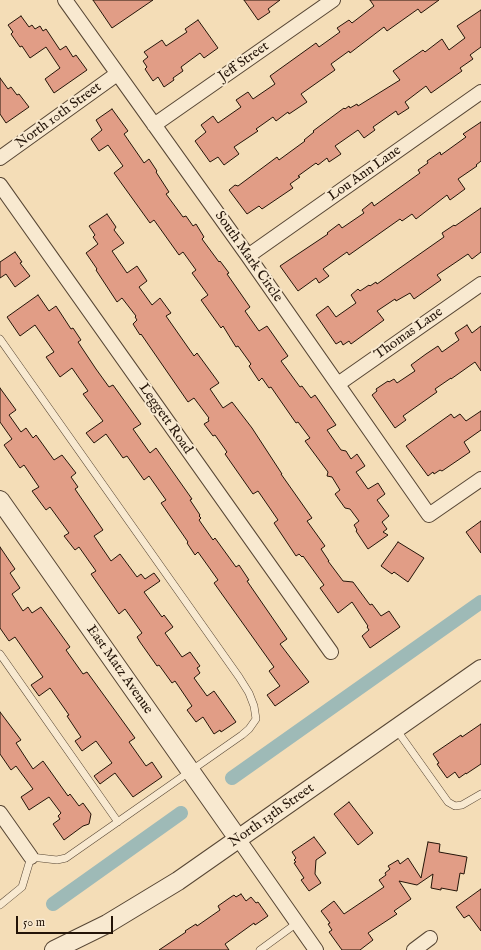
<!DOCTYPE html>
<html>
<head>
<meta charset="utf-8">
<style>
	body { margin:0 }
	#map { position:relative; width:481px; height:950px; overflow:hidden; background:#f4ddb7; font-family:"IM FELL English",serif }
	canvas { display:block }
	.scale { position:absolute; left:16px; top:916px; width:97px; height:18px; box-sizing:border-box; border:2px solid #231408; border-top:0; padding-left:5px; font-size:12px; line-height:14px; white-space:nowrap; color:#231408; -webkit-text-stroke:3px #f8e9d0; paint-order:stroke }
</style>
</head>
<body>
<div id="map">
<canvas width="481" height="950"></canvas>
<div class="scale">50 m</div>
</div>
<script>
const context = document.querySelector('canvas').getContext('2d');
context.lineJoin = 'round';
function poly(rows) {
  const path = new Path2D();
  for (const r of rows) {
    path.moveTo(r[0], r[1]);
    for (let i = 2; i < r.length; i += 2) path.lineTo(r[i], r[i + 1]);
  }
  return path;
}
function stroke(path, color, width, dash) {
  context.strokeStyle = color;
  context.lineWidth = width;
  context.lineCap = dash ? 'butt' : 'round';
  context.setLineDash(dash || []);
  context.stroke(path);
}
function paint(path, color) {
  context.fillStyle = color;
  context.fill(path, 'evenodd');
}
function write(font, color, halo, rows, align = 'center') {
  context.font = font + ' "IM FELL English",serif';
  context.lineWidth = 4;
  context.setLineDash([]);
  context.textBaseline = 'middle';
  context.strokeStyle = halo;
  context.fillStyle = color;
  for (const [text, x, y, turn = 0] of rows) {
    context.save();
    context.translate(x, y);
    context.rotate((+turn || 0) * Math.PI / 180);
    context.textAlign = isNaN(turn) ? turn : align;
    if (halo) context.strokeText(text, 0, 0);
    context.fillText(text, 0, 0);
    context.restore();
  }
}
stroke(poly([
	[232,778,481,602],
	[53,904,181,813]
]), '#9ebab7', 14);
const building = poly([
	[93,0,153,0,112,28,93,0],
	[244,0,280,0,268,9,270,12,258,20,244,0],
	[370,0,439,0,421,13,418,9,387,31,384,27,350,53,349,51,331,64,335,70,301,94,307,102,289,114,288,112,276,121,273,117,256,129,258,131,234,147,239,154,224,165,218,157,210,162,195,141,206,132,201,125,213,116,218,123,241,107,236,100,248,92,253,99,275,84,270,76,316,43,319,47,340,32,337,28,349,20,352,23,374,6,370,0],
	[481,10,481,47,470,55,473,59,460,68,462,71,431,93,426,86,405,102,409,108,398,115,396,111,373,127,375,130,364,138,358,130,335,146,341,154,329,162,327,158,318,165,316,163,298,176,300,177,290,184,293,188,262,209,259,206,247,214,229,190,235,185,238,186,277,157,279,160,305,141,304,140,314,132,313,131,344,108,345,109,349,106,350,108,357,104,358,106,400,80,393,71,423,50,425,52,442,39,449,50,465,38,457,26,481,10],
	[21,16,29,27,32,25,35,29,40,26,43,31,46,29,60,50,66,46,73,57,76,55,87,70,54,93,45,79,60,68,46,47,30,58,22,46,20,47,11,34,13,32,8,25,21,16],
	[198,20,218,48,204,58,200,53,181,67,183,71,173,78,174,80,164,87,158,77,153,81,145,69,147,67,143,61,148,57,144,52,162,40,166,46,187,32,185,29,198,20],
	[0,78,8,89,11,87,17,95,19,94,29,107,6,123,0,114,0,78],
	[112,109,128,131,124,134,142,160,144,163,149,159,157,171,156,172,169,192,166,194,183,217,186,216,193,226,196,224,204,237,202,239,219,262,220,261,229,273,227,274,250,307,245,311,259,331,267,326,288,356,281,361,300,387,302,386,311,398,315,395,336,425,327,430,341,450,346,451,351,459,357,454,365,466,356,472,368,489,378,483,385,494,377,500,389,516,382,522,387,529,383,532,388,535,368,549,356,531,357,530,354,525,359,521,350,509,345,508,335,494,340,490,332,477,327,476,328,472,305,441,310,438,298,422,296,423,271,387,269,388,262,378,259,381,249,366,251,364,238,346,236,347,223,326,221,328,201,300,208,295,192,273,196,270,183,252,179,255,154,220,150,223,114,173,123,166,108,145,99,151,91,139,102,130,96,120,112,109],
	[481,122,481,161,476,165,477,166,458,179,465,189,450,200,447,195,416,219,412,214,402,221,400,219,349,255,347,252,323,269,329,276,319,283,316,278,298,291,280,266,328,234,327,233,339,224,342,228,364,213,362,210,372,202,374,206,420,173,418,170,428,163,427,161,440,152,441,155,466,137,463,134,481,122],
	[481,208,481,252,472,259,468,254,437,275,441,280,414,299,410,293,396,301,395,299,377,311,384,320,351,344,349,341,343,345,341,341,336,344,316,315,328,306,336,317,356,303,351,295,358,289,360,291,369,285,370,286,376,282,377,284,444,237,442,233,454,225,455,226,481,208],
	[107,214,116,227,114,230,124,243,112,251,127,273,137,266,147,281,139,287,152,305,160,298,171,313,166,316,194,356,197,353,219,383,210,389,223,408,232,402,252,428,282,474,281,474,312,518,307,521,325,546,321,549,329,561,328,561,343,581,353,582,370,605,372,604,381,616,389,611,400,627,370,648,362,636,369,630,367,627,368,626,352,602,338,613,320,588,324,585,303,556,302,557,299,554,296,556,274,523,278,520,258,491,253,494,225,454,227,452,215,435,213,436,204,424,209,421,208,419,209,418,194,398,188,402,141,334,140,335,133,324,137,320,135,317,136,316,122,298,117,302,96,270,97,269,86,253,98,244,93,237,95,235,89,226,107,214],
	[15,252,22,262,20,263,30,276,15,287,6,274,0,278,0,262,15,252],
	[38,295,49,311,56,306,71,329,73,328,81,340,78,342,96,369,109,387,113,385,141,424,133,429,150,453,156,448,192,499,190,500,200,515,199,516,201,518,199,520,213,540,215,538,236,567,239,565,249,580,247,581,287,639,280,644,309,682,275,706,267,695,280,686,269,671,274,667,214,583,218,580,198,552,195,555,187,543,188,542,161,503,166,500,149,476,144,480,127,456,123,458,106,434,94,443,86,433,103,421,83,394,88,391,72,368,60,377,46,357,54,352,35,325,20,336,7,317,38,295],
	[467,325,472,333,481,326,481,371,475,362,451,379,451,378,435,389,437,392,403,416,406,420,395,428,372,395,377,391,376,389,388,381,389,382,394,379,397,383,415,371,411,365,426,354,438,346,442,352,459,340,455,333,467,325],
	[0,388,16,410,9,415,21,432,26,428,33,438,36,435,54,460,62,455,76,473,71,477,78,487,75,489,103,530,94,536,111,561,120,554,137,577,141,574,145,579,154,573,160,581,144,592,162,617,164,615,173,627,165,633,182,657,190,652,200,666,197,668,200,673,194,678,207,696,214,691,236,722,221,732,220,730,214,734,203,717,196,722,187,710,192,706,175,681,172,683,159,665,157,666,140,642,137,637,142,633,125,609,119,614,91,574,96,571,79,547,75,550,64,536,69,533,50,507,46,510,32,491,39,487,24,465,20,468,4,445,12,439,0,422,0,388],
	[481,411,481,430,464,442,470,452,442,471,440,470,434,474,433,472,428,476,406,446,451,414,454,418,460,414,466,421,481,411],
	[481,521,481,553,466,532,481,521],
	[398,542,424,558,408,582,394,572,392,574,381,566,398,542],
	[0,547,15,569,10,573,20,588,12,594,23,611,28,607,32,613,41,607,70,647,66,650,83,674,87,672,135,738,129,742,146,766,152,762,162,777,133,797,115,773,100,784,94,776,112,763,96,741,82,751,75,741,81,737,67,716,69,715,50,688,39,696,31,685,43,677,15,637,9,641,0,628,0,547],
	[0,712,21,740,16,743,33,769,43,761,68,796,70,794,79,806,83,803,91,814,89,824,83,826,64,840,53,824,60,819,58,816,61,813,49,797,29,810,21,797,33,789,16,766,11,770,0,754,0,712],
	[481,724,481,764,466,774,466,773,459,778,455,772,447,778,437,764,439,763,433,754,461,735,462,737,481,724],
	[349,802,373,833,358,845,334,814,349,802],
	[314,837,326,853,316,860,315,874,321,883,309,891,301,880,304,878,294,863,296,862,294,860,296,858,292,852,314,837],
	[428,842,440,844,439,852,467,857,464,874,460,873,457,891,441,888,441,890,431,888,433,874,417,885,399,881,411,899,394,911,397,914,368,933,373,940,360,950,342,950,329,932,332,930,328,924,330,923,321,911,334,901,344,914,384,887,379,880,386,875,385,873,390,869,388,866,398,860,400,864,408,858,421,878,428,842],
	[481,889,481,931,469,915,464,918,456,907,481,889],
	[241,894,246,901,251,897,256,903,258,902,268,916,255,925,254,923,225,944,229,950,159,950,186,932,185,931,196,924,197,926,220,910,218,906,228,899,234,895,236,897,241,894]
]);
paint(building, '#e19d86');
stroke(building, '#231408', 1);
const service = poly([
	[0,339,239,677,249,693,254,706,256,719,249,729,242,735,66,858,57,860,31,857,22,887,0,905],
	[0,654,118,822],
	[396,729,448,802,455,806,462,805,481,794],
	[260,950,297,923]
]);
const minor = poly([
	[65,0,248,256,429,515,481,479],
	[154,125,333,0],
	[0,158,117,74],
	[0,185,331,652],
	[248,256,481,92],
	[338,384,481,284],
	[0,813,31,857],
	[239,840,316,950],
	[414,950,430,938]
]);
const tertiary = poly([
	[0,500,239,840],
	[54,950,107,924,178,881,481,669]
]);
stroke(service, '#574634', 8);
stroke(minor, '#574634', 16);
stroke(tertiary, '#574634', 20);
stroke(service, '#f8e9d0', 7);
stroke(minor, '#f8e9d0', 14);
stroke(tertiary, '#f8e9d0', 18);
write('14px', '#231408', '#f8e9d0', [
	["Jeff Street",244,62,-35],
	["North 10th Street",59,116,-36],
	["Lou Ann Lane",365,174,-35],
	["South Mark Circle",248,257,55],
	["Thomas Lane",409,334,-35],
	["Leggett Road",165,419,55],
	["East Matz Avenue",119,670,55],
	["North 13th Street",272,816,-35]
]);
</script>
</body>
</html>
